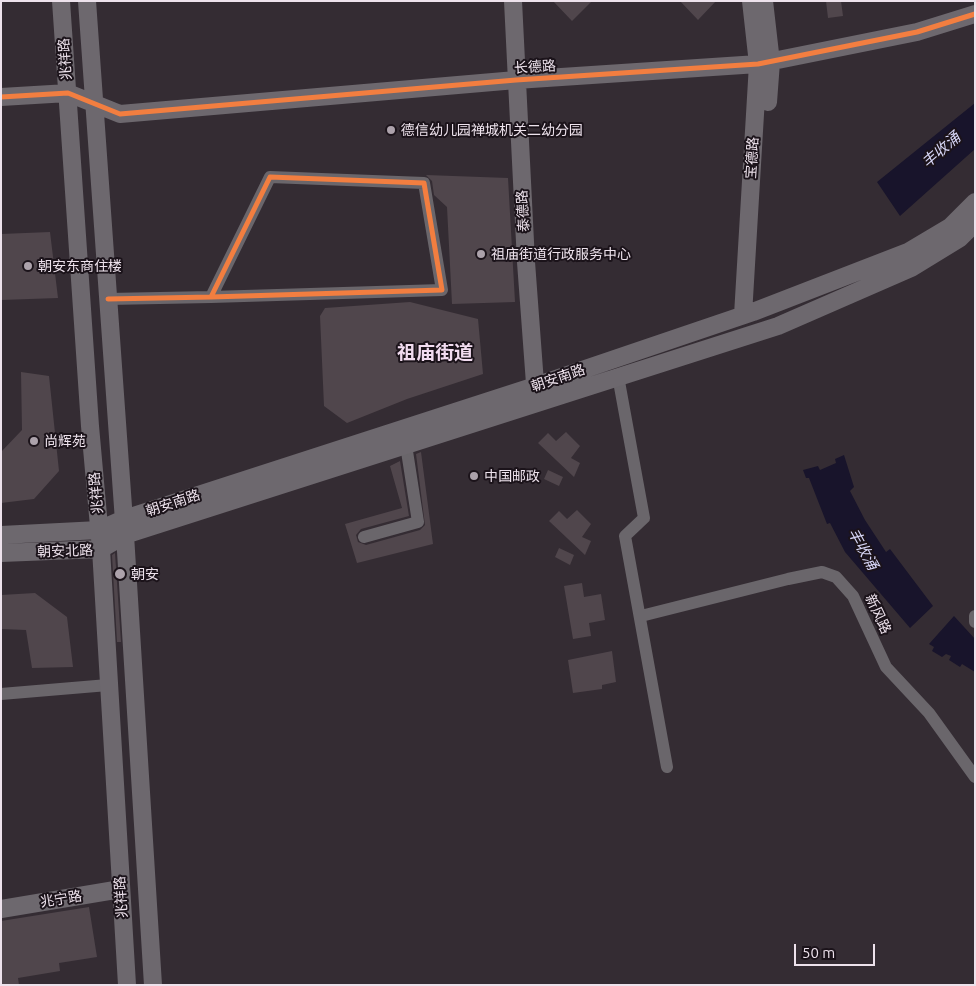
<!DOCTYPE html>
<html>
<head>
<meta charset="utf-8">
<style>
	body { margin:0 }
	#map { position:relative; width:976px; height:986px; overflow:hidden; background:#342c33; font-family:Ubuntu,sans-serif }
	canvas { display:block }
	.frame { position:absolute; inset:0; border:2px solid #ede2ec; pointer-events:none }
	.scale { position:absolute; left:794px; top:944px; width:81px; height:22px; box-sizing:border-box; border:2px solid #ede2ec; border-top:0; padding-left:6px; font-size:15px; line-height:18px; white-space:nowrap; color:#ede2ec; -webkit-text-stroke:4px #1b131a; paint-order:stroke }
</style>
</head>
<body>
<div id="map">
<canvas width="976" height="986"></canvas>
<div class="frame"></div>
<div class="scale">50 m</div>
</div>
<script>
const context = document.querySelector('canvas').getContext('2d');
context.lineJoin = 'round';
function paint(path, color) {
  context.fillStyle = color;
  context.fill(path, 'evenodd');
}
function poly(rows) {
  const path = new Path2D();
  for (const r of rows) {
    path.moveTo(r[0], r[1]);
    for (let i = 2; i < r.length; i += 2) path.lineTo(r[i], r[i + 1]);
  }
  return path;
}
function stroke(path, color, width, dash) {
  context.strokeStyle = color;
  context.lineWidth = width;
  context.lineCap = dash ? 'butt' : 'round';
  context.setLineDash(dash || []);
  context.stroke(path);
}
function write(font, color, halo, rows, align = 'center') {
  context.font = font + ' Ubuntu,"Noto Sans SC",sans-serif';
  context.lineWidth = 4;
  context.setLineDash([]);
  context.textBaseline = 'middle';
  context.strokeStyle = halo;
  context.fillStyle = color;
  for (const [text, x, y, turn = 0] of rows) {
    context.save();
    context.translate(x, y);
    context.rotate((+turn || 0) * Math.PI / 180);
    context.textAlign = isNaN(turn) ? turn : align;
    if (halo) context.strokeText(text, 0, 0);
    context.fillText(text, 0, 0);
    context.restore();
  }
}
paint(poly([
	[975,103,975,149,900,216,877,182],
	[844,455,854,487,850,491,865,520,886,552,890,549,933,606,910,628,845,552,830,523,827,524,809,478,806,478,803,470,818,466,820,470,836,463,835,459],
	[954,616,975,639,975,672,962,664,960,667,949,660,951,656,946,654,942,657,932,651,934,647,929,644]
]), '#18142b');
paint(poly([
	[553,1,592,1,572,21],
	[680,1,716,1,698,20],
	[826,1,841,1,843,16,828,18],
	[426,175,508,178,515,302,452,304,447,207,434,195,432,181],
	[50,232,58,298,1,300,1,234],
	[410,302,478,319,483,374,407,399,347,423,324,406,320,316,325,308],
	[21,372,49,376,59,471,34,499,1,503,1,452,22,430],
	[566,432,580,446,571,458,580,463,574,477,538,443,548,433,556,441],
	[421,452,433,544,357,563,345,524,402,508,390,466,400,461,409,516,361,529,356,535,358,542,366,545,420,530,425,525,416,454],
	[548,470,563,477,559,486,544,479],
	[577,510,591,524,582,537,591,541,585,555,549,521,559,511,567,519],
	[559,548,574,555,570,565,555,557],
	[115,553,121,642,117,642,112,555],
	[582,583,584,597,601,594,605,620,589,623,591,636,573,639,564,586],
	[35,593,67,617,73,667,32,668,26,630,1,629,1,595],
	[612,651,616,682,602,685,602,689,573,693,568,660],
	[89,907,97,957,59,963,60,971,18,978,19,985,1,985,1,921]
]), '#50464c');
stroke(poly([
	[108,299,211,297,442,290,424,183,270,177,211,297],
	[618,376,644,518,625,536,667,767],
	[364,537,418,522,406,445],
	[641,616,788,579,822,572,836,577,853,596,886,667,929,713,975,777],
	[975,616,975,622],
	[1,694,108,685]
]), '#6a666b', 12);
stroke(poly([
	[61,1,90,426,101,549,127,985],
	[87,1,125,535,153,985],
	[513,1,526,262,536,397],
	[764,1,771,62,768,102],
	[1,97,68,93,120,114,516,80,758,64,917,32,975,14],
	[743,315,758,64,751,1],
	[1,535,99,530,124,519,535,386,753,312,908,252,950,227,975,202],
	[1,553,101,549,125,535,778,326,911,268,960,238,975,223],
	[1,909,121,889]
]), '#6d686e', 18);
stroke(poly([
	[1,97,68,93,120,114,516,80,758,64,917,32,975,14],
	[108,299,211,297,442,290,424,183,270,177,211,297]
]), '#f27e40', 5);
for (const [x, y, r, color] of [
	[391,130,5,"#aca2ab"],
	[481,254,5,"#aca2ab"],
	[28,266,5,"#aca2ab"],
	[34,441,5,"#aca2ab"],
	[474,476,5,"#aca2ab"],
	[120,574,6,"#aca2ab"]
]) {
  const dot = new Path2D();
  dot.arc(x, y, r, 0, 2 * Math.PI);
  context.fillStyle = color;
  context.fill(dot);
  stroke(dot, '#1b131a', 2);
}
write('14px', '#ede2ec', '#1b131a', [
	["兆祥路",65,59,-94],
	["长德路",535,67,-4],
	["宝德路",752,158,-86],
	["泰德路",523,211,-93],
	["朝安南路",558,378,-19],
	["兆祥路",96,493,-95],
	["朝安南路",173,503,-18],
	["朝安北路",65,551,-2],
	["新风路",878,614,65],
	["兆祥路",121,897,-94],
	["兆宁路",61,899,-9]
]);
write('14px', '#ede2ec', '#1b131a', [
	["德信幼儿园禅城机关二幼分园",401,130],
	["祖庙街道行政服务中心",491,254],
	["朝安东商住楼",38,266],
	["尚辉苑",44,441],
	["中国邮政",484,476],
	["朝安",131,574]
], 'left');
write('italic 15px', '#d8d7f8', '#1b131a', [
	["丰收涌",941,150,-41],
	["丰收涌",863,549,61]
]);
write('bold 19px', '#f2dcf0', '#1b131a', [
	["祖庙街道",435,353]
]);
</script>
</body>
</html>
